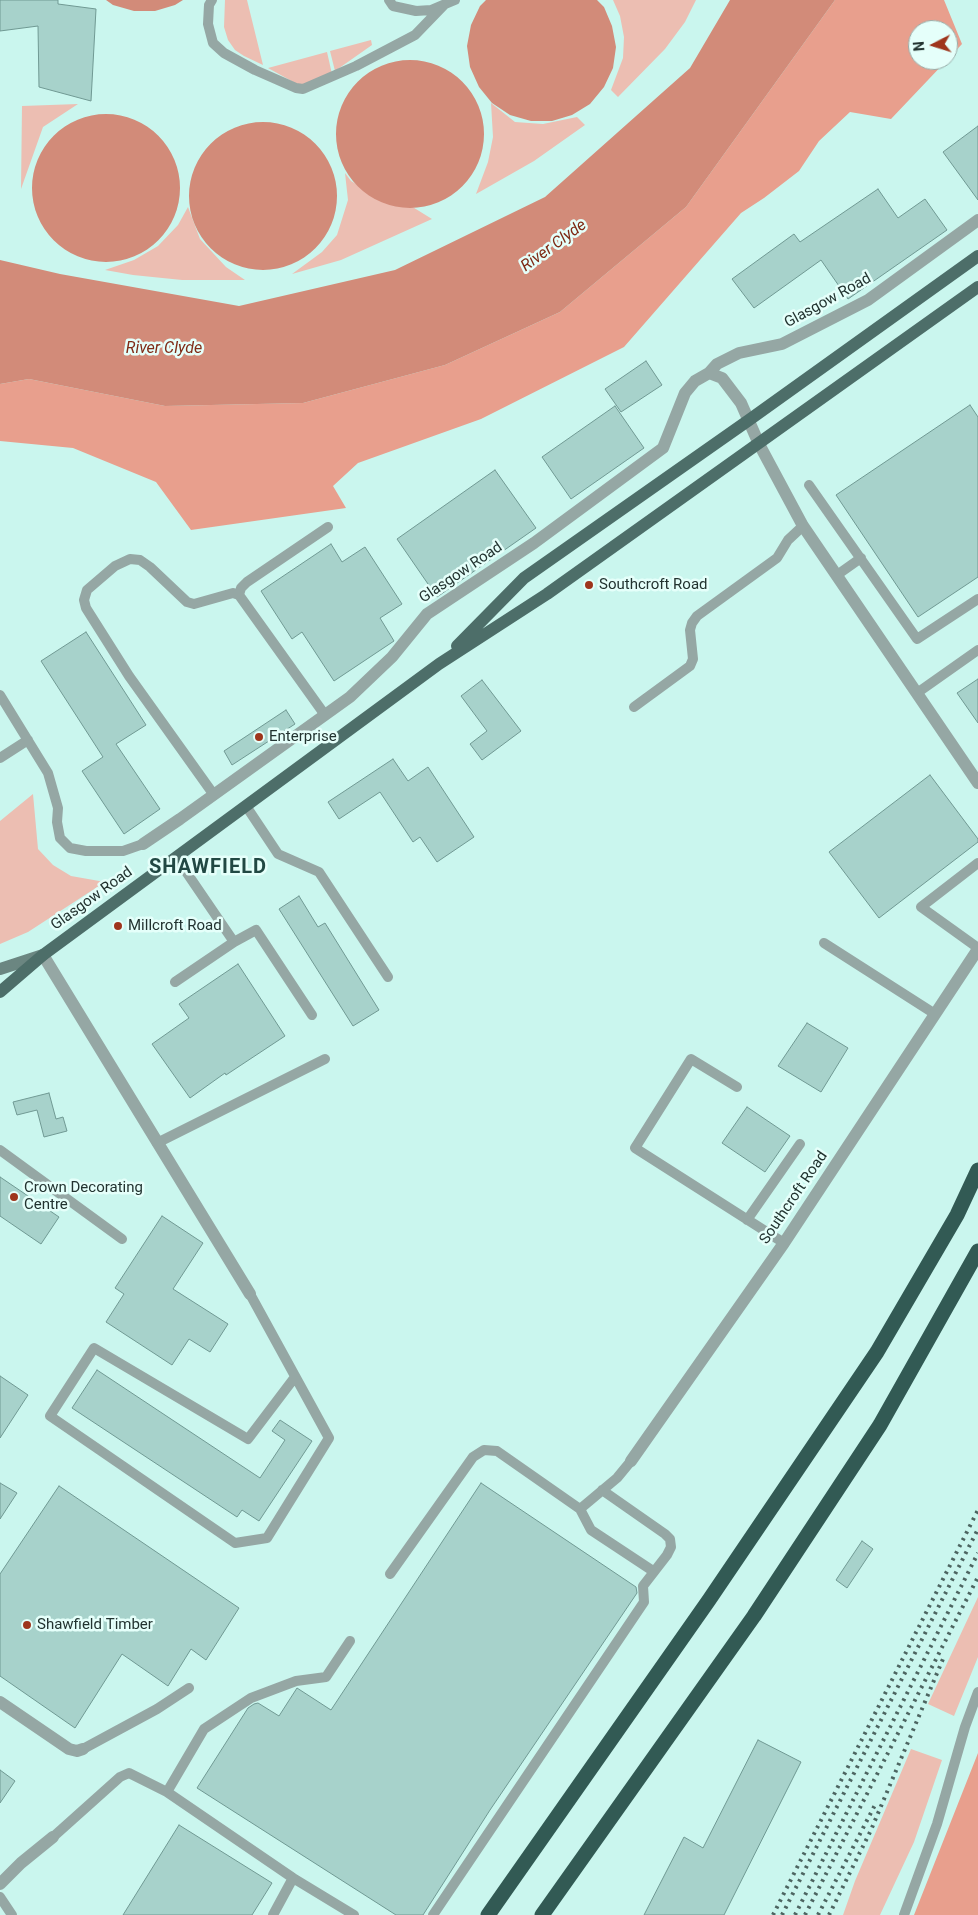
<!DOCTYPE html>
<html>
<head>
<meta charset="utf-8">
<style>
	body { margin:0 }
	#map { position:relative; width:978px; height:1915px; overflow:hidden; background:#caf6ee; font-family:Roboto,sans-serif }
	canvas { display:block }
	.north { position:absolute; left:908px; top:20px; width:50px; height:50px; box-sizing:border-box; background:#e5fffa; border:1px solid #97ada9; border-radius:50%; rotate:265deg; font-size:14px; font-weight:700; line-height:20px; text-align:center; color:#223330 }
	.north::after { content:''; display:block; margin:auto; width:18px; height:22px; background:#9e351c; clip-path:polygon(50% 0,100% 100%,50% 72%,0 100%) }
</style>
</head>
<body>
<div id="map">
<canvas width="978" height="1915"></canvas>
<div class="north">N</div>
</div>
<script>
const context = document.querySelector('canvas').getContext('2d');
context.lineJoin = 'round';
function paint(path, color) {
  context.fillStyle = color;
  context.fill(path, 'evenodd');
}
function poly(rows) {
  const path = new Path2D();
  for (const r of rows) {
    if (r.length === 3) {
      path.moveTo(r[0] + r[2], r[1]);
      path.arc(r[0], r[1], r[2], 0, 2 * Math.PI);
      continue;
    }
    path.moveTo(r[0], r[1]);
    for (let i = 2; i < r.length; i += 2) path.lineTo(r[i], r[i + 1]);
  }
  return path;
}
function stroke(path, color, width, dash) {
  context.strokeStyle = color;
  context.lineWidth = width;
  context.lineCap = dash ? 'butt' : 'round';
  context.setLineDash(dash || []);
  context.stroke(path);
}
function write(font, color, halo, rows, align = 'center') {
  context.font = font + ' Roboto,sans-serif';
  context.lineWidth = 5;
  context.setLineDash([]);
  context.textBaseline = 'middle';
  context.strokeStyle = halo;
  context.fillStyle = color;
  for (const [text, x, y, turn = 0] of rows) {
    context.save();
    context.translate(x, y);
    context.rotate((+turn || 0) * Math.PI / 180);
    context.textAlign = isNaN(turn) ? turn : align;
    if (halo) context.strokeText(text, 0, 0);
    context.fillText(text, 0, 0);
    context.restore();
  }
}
paint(poly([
	[225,0,247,0,263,65,244,56,235,50,228,40,224,27],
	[613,0,696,0,685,22,665,49,618,97,611,90,623,58,624,37,620,16],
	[371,40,372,45,335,71,330,51],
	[327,52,332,74,306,85,297,84,268,68],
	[491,103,515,122,543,124,577,117,585,125,534,161,476,194,488,162,493,137],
	[78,104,43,127,21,189,22,106],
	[345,173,351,181,384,201,411,206,432,219,341,260,292,274,322,252,337,235,348,200],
	[188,207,200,239,226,267,245,280,182,280,133,275,105,270,134,260,158,246,178,225],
	[33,794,38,849,53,865,71,876,105,882,28,932,0,944,0,821],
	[978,1597,978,1657,954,1716,928,1704],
	[911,1749,942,1760,914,1842,880,1915,843,1915,855,1881]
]), '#ecbeb2');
paint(poly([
	[835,0,944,0,962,44,948,59,948,30,918,30,918,60,947,60,891,119,850,112,819,141,799,171,764,198,741,213,624,347,481,419,358,463,333,486,346,508,191,530,156,482,73,448,0,441,0,384,29,379,165,406,303,403,445,365,560,312,686,207],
	[978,1753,978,1915,914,1915]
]), '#e89f8d');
paint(poly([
	[106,0,183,0,175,5,155,11,134,11,113,5],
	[486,0,597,0,604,7,612,26,616,47,613,68,604,87,590,104,572,115,552,121,531,121,510,115,492,103,479,87,470,67,467,46,471,25,480,6],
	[730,0,835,0,686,207,560,312,445,365,303,403,165,406,29,379,0,384,0,260,60,274,239,306,395,270,545,197,690,68],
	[410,134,74],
	[106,188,74],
	[263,196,74]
]), '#d28b79');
const building = poly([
	[0,0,58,0,58,4,96,9,91,101,39,87,38,26,0,31,0,0],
	[978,126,978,200,943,152,978,126],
	[878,189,898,218,925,199,947,230,848,299,821,260,754,308,732,279,794,234,800,242,878,189],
	[646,361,662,385,621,412,605,389,646,361],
	[970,405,978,417,978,577,918,617,836,495,970,405],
	[615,406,644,448,571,499,542,457,615,406],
	[495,470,536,528,437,597,397,539,495,470],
	[331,544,342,562,365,547,402,604,380,618,394,641,334,681,302,632,292,639,261,591,331,544],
	[86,632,146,725,116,744,160,809,124,834,82,771,103,757,41,661,86,632],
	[978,679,978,723,957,693,978,679],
	[482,680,521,731,482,760,470,744,487,731,461,696,482,680],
	[286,710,295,724,232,765,224,751,286,710],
	[393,759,408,781,428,767,474,837,437,862,420,837,413,842,380,792,339,819,328,802,393,759],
	[930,775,978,839,978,842,879,918,829,852,930,775],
	[299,896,318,927,325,923,379,1010,353,1026,279,909,299,896],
	[238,964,285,1036,226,1075,225,1073,190,1098,152,1044,189,1018,179,1004,238,964],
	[807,1023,848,1048,821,1092,778,1066,807,1023],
	[49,1093,56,1119,63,1117,67,1131,44,1137,37,1110,17,1115,13,1102,49,1093],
	[747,1107,790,1136,765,1172,722,1143,747,1107],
	[0,1177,59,1217,41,1244,0,1216,0,1177],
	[162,1216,203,1243,173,1289,228,1324,210,1352,189,1339,172,1365,106,1322,124,1294,115,1288,162,1216],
	[97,1370,260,1478,285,1440,272,1431,280,1420,312,1441,259,1521,242,1510,237,1517,72,1408,97,1370],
	[0,1376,28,1395,0,1438,0,1376],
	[0,1483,17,1493,0,1519,0,1483],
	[481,1483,636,1587,637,1593,490,1810,423,1915,396,1915,197,1788,248,1708,254,1704,258,1703,279,1716,297,1688,331,1710,481,1483],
	[59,1486,239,1608,206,1660,191,1649,168,1686,122,1654,75,1728,0,1676,0,1574,59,1486],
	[862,1541,873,1549,847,1588,836,1580,862,1541],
	[758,1740,801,1762,724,1915,644,1915,684,1837,703,1848,758,1740],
	[0,1770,15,1781,0,1803,0,1770],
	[179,1825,272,1883,252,1915,123,1915,179,1825]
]);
paint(building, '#a7d2cb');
stroke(building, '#709993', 1);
stroke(poly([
	[212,0,209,5,208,24,213,43,224,53,255,70,296,88,303,89,356,66,415,35,444,5],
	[389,0,393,6,416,11,431,10,455,0],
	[809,485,917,639,978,599],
	[837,575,861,558],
	[239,595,241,588,247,582,328,527],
	[917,693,978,650],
	[0,695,48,773,58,808,57,822,60,838,70,848,86,851,123,851,143,844],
	[634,707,690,666,693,659,690,630,692,623,697,616,777,558,788,540,803,526],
	[0,758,28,740],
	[214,795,129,676,86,608,84,600,87,590,115,566,130,559,140,560,150,567,187,602,194,604,233,593,239,595,325,715],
	[246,806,278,854,319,872,388,977],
	[176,857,234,942,256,930,312,1015],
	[978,863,921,907,978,948],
	[824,943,935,1014],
	[175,982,234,942],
	[737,1087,691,1059,635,1148,784,1243],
	[157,1143,325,1059],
	[0,1150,122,1239],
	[747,1220,800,1144],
	[250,1294,329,1438,267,1538,235,1543,50,1416,94,1348,248,1439,295,1377],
	[580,1509,591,1530,653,1571],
	[390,1574,473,1457,484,1450,497,1451,580,1509,617,1478,631,1461],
	[350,1641,326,1677,296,1681,251,1698,204,1729,167,1792,293,1878,354,1915],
	[83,1749,157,1709,189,1688],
	[53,1837,120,1777,129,1773,167,1792],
	[0,1897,12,1915],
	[273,1915,293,1878],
	[433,1915,644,1602,643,1586,667,1555,671,1547,670,1539,665,1534,602,1490],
	[904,1915,937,1824,965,1727,978,1692]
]), '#95a7a4', 10);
stroke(poly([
	[709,373,717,364,739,353,782,344,868,300,978,220],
	[143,844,180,819,350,697,392,657,427,614,534,543,663,448,685,393,695,381,709,373,722,378,741,403,759,444,803,526,978,783],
	[43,955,250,1294],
	[631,1461,784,1243,978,949],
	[0,1702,69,1749,77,1751,83,1749],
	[0,1884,21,1863,53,1837]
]), '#95a7a4', 12);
stroke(poly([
	[0,969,43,955]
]), '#6b8681', 12);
stroke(poly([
	[457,646,524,578,749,420,978,256],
	[0,992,43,955,439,664,547,594,978,287]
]), '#4d6e69', 12);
stroke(poly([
	[488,1915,709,1600,877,1352,957,1215,978,1170],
	[542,1915,754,1616,880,1425,978,1251]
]), '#325a54', 15);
stroke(poly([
	[773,1915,978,1510],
	[782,1915,978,1529],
	[795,1915,978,1553],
	[805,1915,978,1577],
	[818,1915,876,1803],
	[829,1915,871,1830,943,1659]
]), '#4d6561', 4, [2.5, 5]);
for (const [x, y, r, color] of [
	[589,585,5,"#9e351c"],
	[259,737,5,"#9e351c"],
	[118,926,5,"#9e351c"],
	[14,1197,5,"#9e351c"],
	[27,1625,5,"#9e351c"]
]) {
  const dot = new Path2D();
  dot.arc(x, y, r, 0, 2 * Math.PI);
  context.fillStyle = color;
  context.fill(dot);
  stroke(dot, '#e5fffa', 2);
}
write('15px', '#223330', '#e5fffa', [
	["Glasgow Road",828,301,-29],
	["Glasgow Road",461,573,-34],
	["Glasgow Road",92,899,-36],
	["Southcroft Road",794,1198,-56]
]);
write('15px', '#223330', '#e5fffa', [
	["Southcroft Road",599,585],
	["Enterprise",269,737],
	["Millcroft Road",128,926],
	["Crown Decorating",24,1188],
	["Centre",24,1205],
	["Shawfield Timber",37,1625]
], 'left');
write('italic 16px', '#7f2b16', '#e5fffa', [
	["River Clyde",554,246,-36],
	["River Clyde",164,349]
]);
context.letterSpacing = '1px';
write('bold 20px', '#214843', '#e5fffa', [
	["SHAWFIELD",208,868]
]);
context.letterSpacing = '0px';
</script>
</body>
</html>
